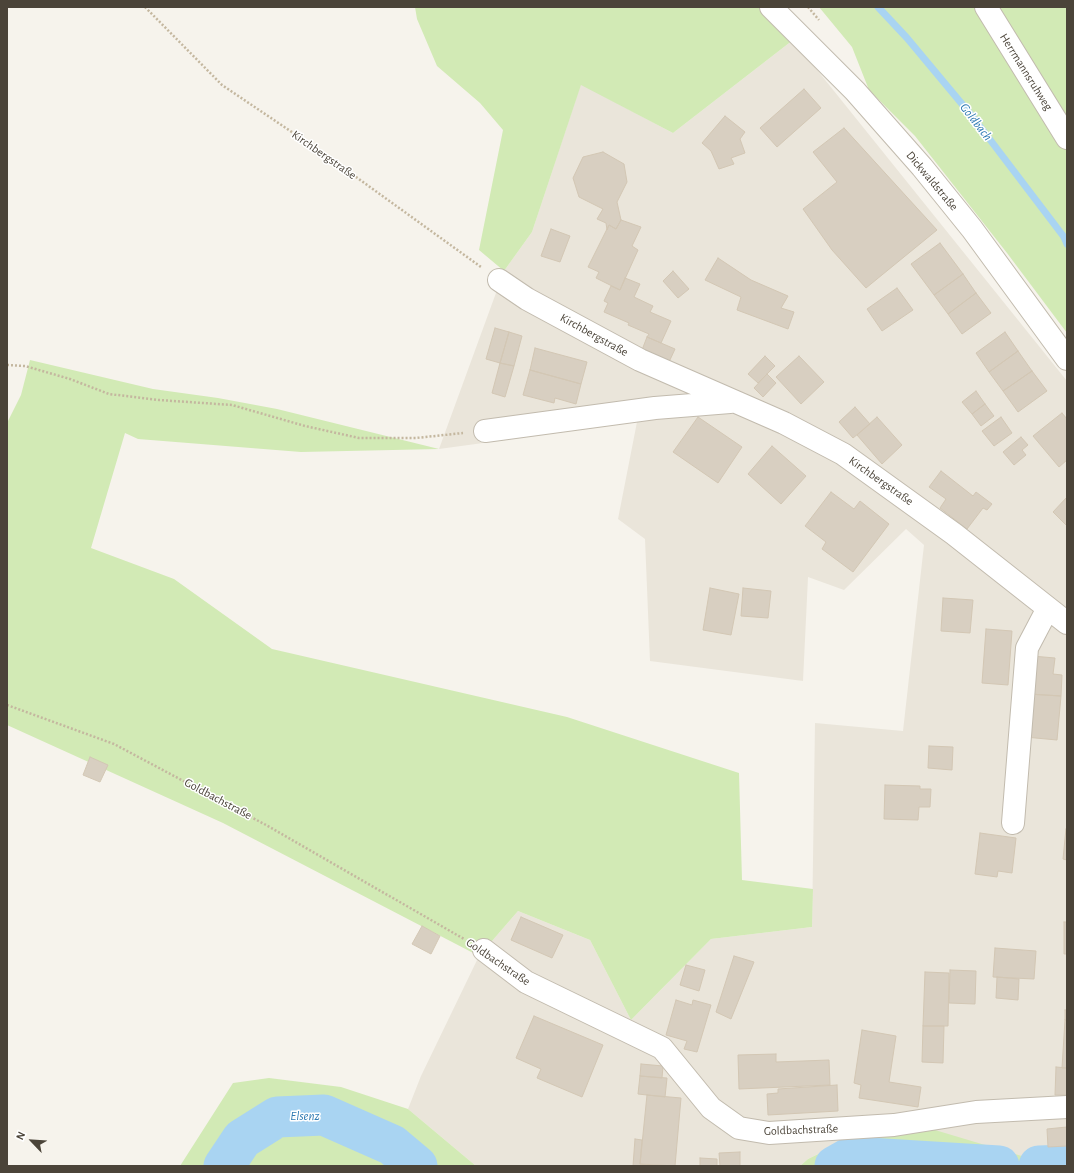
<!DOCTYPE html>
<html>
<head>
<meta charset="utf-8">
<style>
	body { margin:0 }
	#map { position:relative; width:1074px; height:1173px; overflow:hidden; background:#f6f3ec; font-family:"Alegreya Sans",sans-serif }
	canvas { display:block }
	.frame { position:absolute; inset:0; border:8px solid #4b4439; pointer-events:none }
	.north { position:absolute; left:12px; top:1121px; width:40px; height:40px; -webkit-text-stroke:3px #fff; paint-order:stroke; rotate:295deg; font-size:11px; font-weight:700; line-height:16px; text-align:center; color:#4b4439 }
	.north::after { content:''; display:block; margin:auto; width:14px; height:18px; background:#4b4439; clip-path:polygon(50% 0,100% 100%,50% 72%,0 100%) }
</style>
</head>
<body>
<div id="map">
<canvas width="1074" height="1173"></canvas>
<div class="frame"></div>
<div class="north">N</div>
</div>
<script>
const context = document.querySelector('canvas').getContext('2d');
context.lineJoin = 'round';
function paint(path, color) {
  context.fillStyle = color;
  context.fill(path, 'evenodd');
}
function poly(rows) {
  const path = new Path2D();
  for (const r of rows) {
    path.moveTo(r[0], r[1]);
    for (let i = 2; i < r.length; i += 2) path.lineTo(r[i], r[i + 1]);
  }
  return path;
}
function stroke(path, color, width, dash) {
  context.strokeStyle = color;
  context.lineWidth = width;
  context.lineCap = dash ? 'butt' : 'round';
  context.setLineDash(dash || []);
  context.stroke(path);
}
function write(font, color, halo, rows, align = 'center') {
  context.font = font + ' "Alegreya Sans",sans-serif';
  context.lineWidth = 3;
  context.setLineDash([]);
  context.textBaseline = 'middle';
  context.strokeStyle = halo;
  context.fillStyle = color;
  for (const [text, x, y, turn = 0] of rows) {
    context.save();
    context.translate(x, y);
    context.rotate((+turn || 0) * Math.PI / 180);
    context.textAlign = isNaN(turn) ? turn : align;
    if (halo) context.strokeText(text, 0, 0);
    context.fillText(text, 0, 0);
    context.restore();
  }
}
paint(poly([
	[793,40,1067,381,1067,1166,1047,1166,1035,1160,851,1138,808,1159,800,1166,476,1166,408,1109,421,1076,479,956,518,911,590,940,631,1020,711,939,812,927,815,723,903,731,924,545,906,529,844,590,808,577,803,681,650,661,645,539,618,519,637,422,439,449,504,271,532,232,581,84,673,133]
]), '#eae5da');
paint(poly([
	[415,7,761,7,793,40,673,133,581,85,532,232,504,271,479,250,503,130,480,103,437,66,417,19],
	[819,7,1067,7,1067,333,1007,253,915,136,869,90,852,47],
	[30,360,153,389,218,398,277,409,439,449,301,452,138,439,125,433,91,548,174,579,272,649,567,717,739,773,742,880,813,889,812,927,711,939,631,1020,590,940,518,911,479,956,223,823,7,725,7,423,21,395],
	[269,1078,341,1087,408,1109,476,1166,180,1166,233,1083],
	[925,1127,1035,1160,1047,1166,800,1166,808,1159,851,1138]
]), '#d2eab5');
stroke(poly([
	[878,7,907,38,972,116,1064,237,1067,244]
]), '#a9d4f2', 7);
stroke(poly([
	[224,1166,242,1139,277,1117,324,1115,392,1145,417,1166],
	[835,1166,851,1157,999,1166],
	[1039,1166,1067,1165]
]), '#a9d4f2', 41);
const building = poly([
	[804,89,821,108,777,147,760,128,804,89],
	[725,116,745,132,740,139,745,153,731,158,734,164,719,169,711,151,702,143,725,116],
	[844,128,937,230,866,288,832,250,803,209,837,182,813,152,844,128],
	[603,152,624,164,627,182,617,202,621,220,616,229,609,225,607,230,606,223,597,219,603,209,579,197,573,178,583,157,603,152],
	[621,220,641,227,632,246,638,250,620,290,596,278,599,272,588,267,609,225,616,229,621,220],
	[551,229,570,236,560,262,541,256,551,229],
	[940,243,963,274,934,295,911,264,940,243],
	[718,258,751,280,788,296,781,308,794,312,788,329,737,310,741,297,705,280,718,258],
	[673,271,689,289,678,298,663,281,673,271],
	[963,274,976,293,948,314,934,295,963,274],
	[625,278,640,284,634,297,653,306,650,312,671,321,661,343,647,337,649,334,628,325,629,323,604,312,608,303,604,301,611,286,620,290,625,278],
	[897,288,913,310,882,331,867,309,897,288],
	[976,293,991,313,962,334,948,314,976,293],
	[495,328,509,332,500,363,486,359,495,328],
	[509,332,522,336,514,366,500,363,509,332],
	[1005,332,1018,351,989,372,976,353,1005,332],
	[647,337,675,349,669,362,642,350,647,337],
	[535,348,587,362,581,384,530,370,535,348],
	[1018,351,1032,371,1003,391,989,372,1018,351],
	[765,356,775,366,758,383,748,374,765,356],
	[799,356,824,382,801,404,776,377,799,356],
	[500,363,514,366,505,397,492,393,500,363],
	[530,370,581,384,576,404,555,398,554,403,523,395,530,370],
	[1032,371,1047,391,1018,412,1003,391,1032,371],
	[767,374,776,383,763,397,754,388,767,374],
	[976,391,985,404,972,414,962,402,976,391],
	[985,404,994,416,981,426,972,414,985,404],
	[855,407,870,424,853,438,839,422,855,407],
	[1062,413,1067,419,1067,460,1059,467,1033,436,1062,413],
	[698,417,742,447,718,483,673,452,698,417],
	[877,417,902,445,882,464,857,435,877,417],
	[1001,417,1012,433,994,446,982,431,1001,417],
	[1021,437,1028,445,1022,450,1026,455,1014,465,1003,452,1021,437],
	[772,446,806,476,781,504,748,474,772,446],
	[941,471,973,496,976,492,992,504,987,510,983,508,967,529,940,508,946,499,929,487,941,471],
	[831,492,854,509,860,501,889,524,853,572,822,549,826,542,805,526,831,492],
	[1067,497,1067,526,1053,512,1067,497],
	[710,588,739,594,731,635,703,630,710,588],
	[743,588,771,591,768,618,741,616,743,588],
	[943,598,973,600,970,633,941,631,943,598],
	[986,629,1012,631,1008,685,982,683,986,629],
	[1032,656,1055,658,1053,674,1062,675,1061,696,1029,694,1032,656],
	[1029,694,1061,696,1057,740,1025,737,1029,694],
	[929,746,953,747,952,770,928,768,929,746],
	[90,757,108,765,100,782,83,775,90,757],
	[885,785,920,786,920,789,931,789,930,807,919,807,918,820,884,819,885,785],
	[1066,829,1067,829,1067,860,1063,859,1066,829],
	[980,833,1016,838,1012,873,998,871,997,877,975,874,980,833],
	[521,917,563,935,552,958,511,940,521,917],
	[1064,922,1067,922,1067,954,1064,954,1064,922],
	[422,926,440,936,431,954,412,944,422,926],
	[995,948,1036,951,1034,979,993,977,995,948],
	[734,956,754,962,731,1019,716,1012,734,956],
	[686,965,705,970,699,991,680,985,686,965],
	[950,970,976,971,975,1004,949,1003,950,970],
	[925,972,949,973,948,1026,923,1026,925,972],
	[997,977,1019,979,1018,1000,996,998,997,977],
	[676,1000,692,1005,693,1000,711,1005,697,1052,684,1049,687,1041,666,1035,676,1000],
	[1065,1010,1067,1010,1067,1021,1065,1020,1065,1010],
	[534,1016,603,1045,582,1097,537,1078,541,1069,516,1058,534,1016],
	[1065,1020,1067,1021,1067,1068,1062,1068,1065,1020],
	[923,1026,944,1026,943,1063,922,1062,923,1026],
	[862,1030,896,1036,889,1082,921,1087,918,1107,859,1098,861,1085,854,1083,862,1030],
	[776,1054,776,1062,829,1060,830,1085,739,1089,738,1055,776,1054],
	[641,1064,663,1066,662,1078,640,1076,641,1064],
	[1056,1067,1067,1068,1067,1095,1055,1095,1056,1067],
	[640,1076,667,1078,665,1097,638,1094,640,1076],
	[837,1085,838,1111,768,1115,767,1094,778,1093,778,1089,837,1085],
	[647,1095,681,1098,675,1166,640,1164,647,1095],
	[1067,1127,1067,1146,1048,1147,1047,1129,1067,1127],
	[635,1139,642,1140,640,1164,652,1166,633,1166,635,1139],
	[740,1152,740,1166,720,1166,719,1153,740,1152],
	[700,1158,717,1159,717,1166,700,1166,700,1158]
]);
paint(building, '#d8cfc1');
stroke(building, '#d3c7b4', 1);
const minor = poly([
	[771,7,855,91,922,167,972,229,1067,359],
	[986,7,1067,138],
	[499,280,527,299,640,360,784,423,843,454,954,534,1067,623],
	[485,431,655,408,730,402],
	[1013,823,1027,648,1048,608],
	[484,950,526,982,662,1048,711,1108,739,1128,769,1133,894,1125,976,1112,1067,1107]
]);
stroke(minor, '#c2bbae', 24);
stroke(poly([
	[145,7,222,85,320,151,481,267],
	[808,7,819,20],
	[7,365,25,366,70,379,109,394,159,400,232,405,305,426,359,438,416,438,463,433],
	[7,705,114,744,266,825,464,939]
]), '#c4b79f', 2.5, [2, 2]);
stroke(minor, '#fff', 22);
write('12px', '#4b4439', '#fff', [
	["Herrmannsruhweg",1026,72,58],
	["Kirchbergstraße",324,155,35],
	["Dickwaldstraße",932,181,50],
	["Kirchbergstraße",594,335,29],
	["Kirchbergstraße",881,481,35],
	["Goldbachstraße",218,799,28],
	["Goldbachstraße",498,962,34],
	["Goldbachstraße",801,1130,-2]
]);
write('italic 13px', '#2e7ab2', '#fff', [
	["Goldbach",976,122,52],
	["Elsenz",305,1116]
]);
</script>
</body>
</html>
